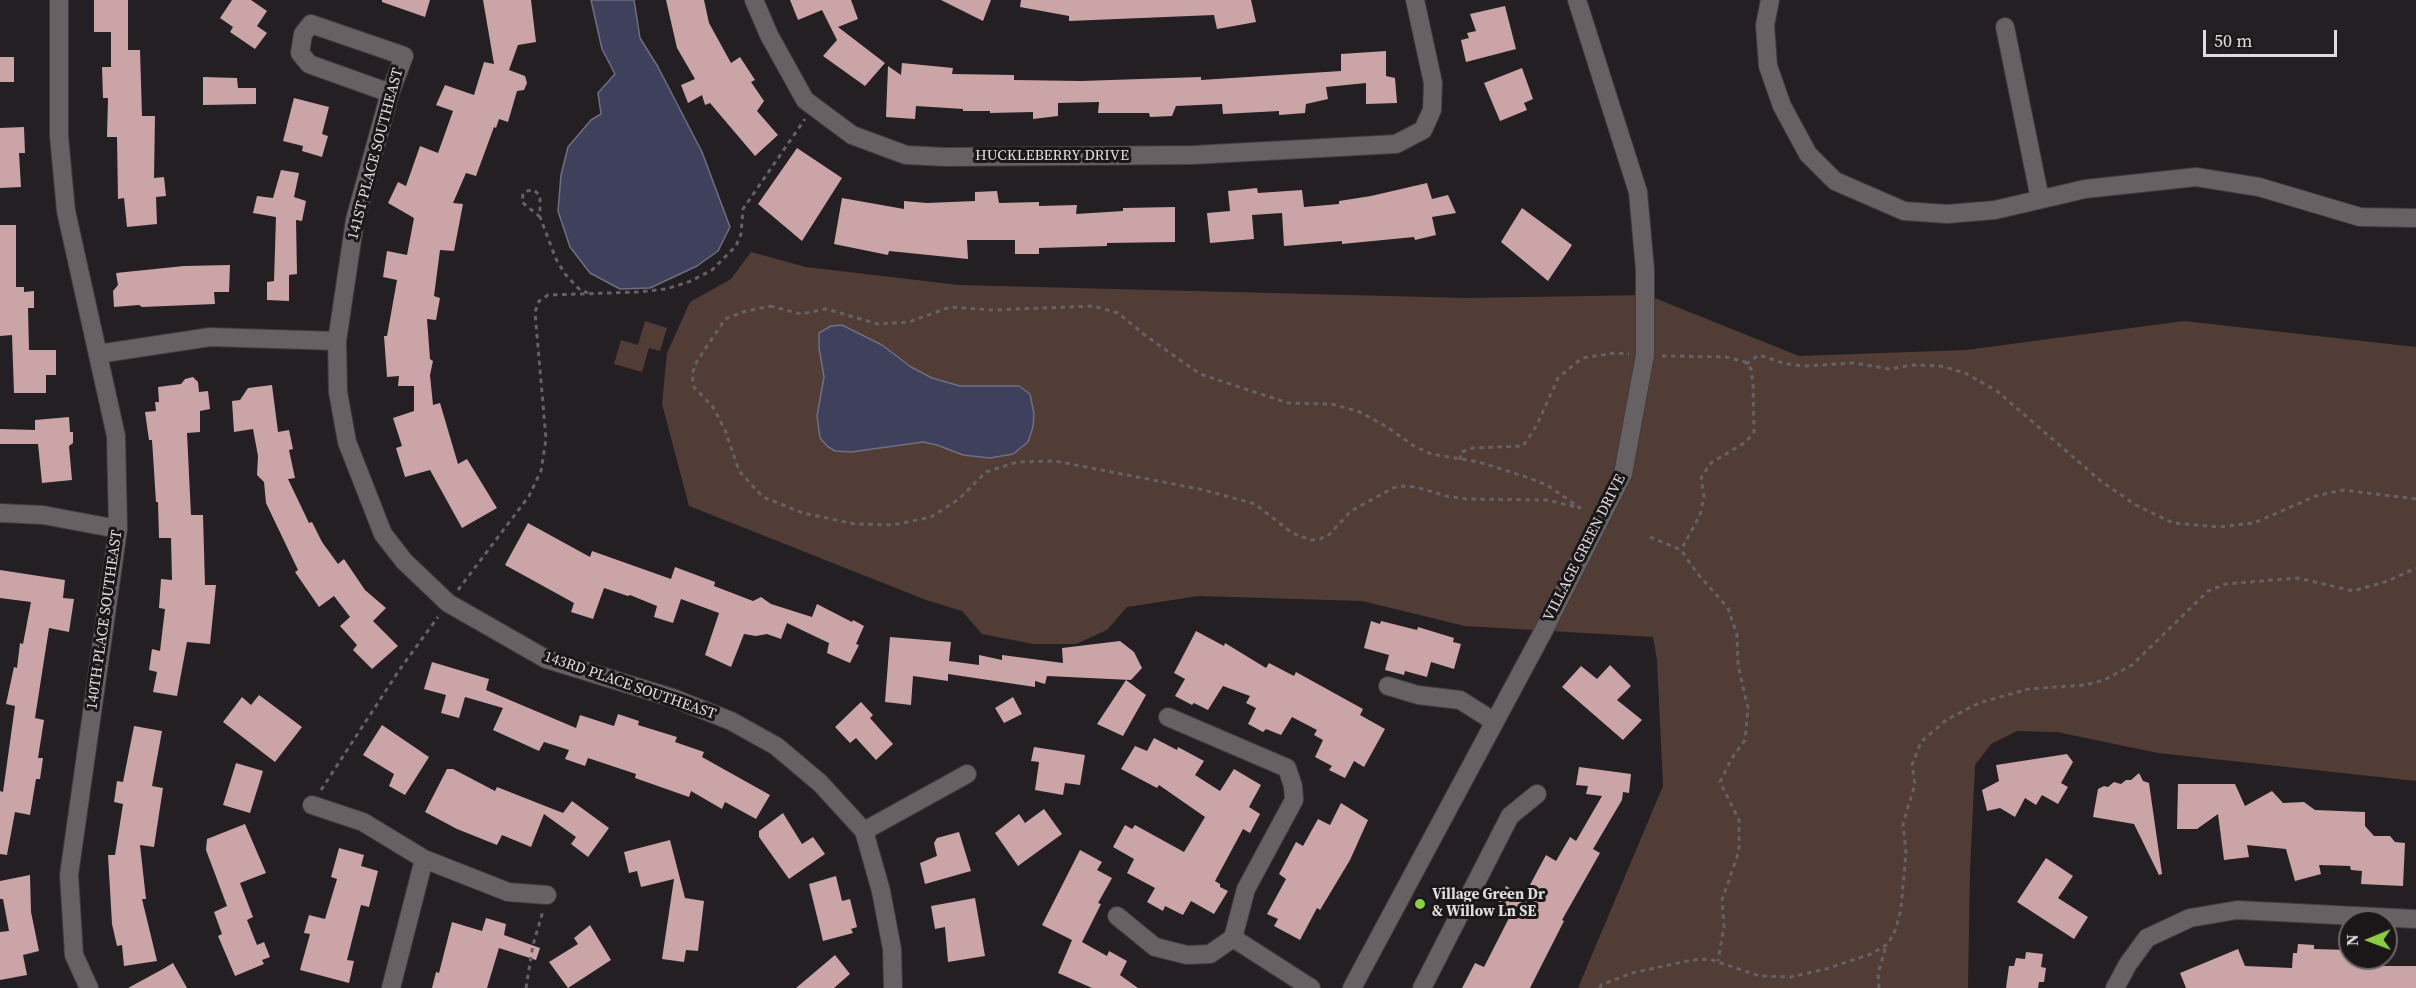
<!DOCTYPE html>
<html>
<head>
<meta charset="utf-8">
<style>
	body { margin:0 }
	#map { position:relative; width:2416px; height:988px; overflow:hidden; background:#241f22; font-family:"Source Serif 4",serif }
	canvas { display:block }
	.north { position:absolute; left:2338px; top:910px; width:60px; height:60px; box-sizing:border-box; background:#1b1618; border:2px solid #6a6567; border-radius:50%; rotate:269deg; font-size:16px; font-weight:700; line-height:24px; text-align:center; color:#e0dcde }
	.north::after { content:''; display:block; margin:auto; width:21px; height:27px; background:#8bce46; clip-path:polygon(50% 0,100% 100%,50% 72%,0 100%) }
	.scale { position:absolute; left:2203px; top:30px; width:134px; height:27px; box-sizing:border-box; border:3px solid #e0dcde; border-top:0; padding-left:8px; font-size:18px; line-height:21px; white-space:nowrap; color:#e0dcde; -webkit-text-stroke:4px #1b1618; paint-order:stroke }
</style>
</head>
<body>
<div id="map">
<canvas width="2416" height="988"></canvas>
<div class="north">N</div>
<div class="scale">50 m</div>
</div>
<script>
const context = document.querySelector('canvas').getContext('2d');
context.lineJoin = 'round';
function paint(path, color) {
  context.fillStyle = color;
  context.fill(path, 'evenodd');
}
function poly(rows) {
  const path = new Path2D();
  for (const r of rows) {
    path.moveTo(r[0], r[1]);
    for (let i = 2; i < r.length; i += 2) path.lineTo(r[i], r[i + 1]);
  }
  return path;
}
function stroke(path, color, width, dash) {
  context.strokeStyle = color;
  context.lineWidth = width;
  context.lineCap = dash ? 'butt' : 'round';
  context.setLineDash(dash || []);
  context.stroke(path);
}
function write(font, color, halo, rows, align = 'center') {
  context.font = font + ' "Source Serif 4",serif';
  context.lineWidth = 6;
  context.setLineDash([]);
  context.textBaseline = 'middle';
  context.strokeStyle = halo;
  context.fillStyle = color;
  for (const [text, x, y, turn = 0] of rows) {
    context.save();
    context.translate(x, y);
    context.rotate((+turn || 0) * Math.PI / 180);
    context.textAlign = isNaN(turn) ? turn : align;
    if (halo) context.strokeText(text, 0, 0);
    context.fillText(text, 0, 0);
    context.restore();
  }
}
paint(poly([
	[751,252,806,267,959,285,1467,298,1647,295,1799,356,1966,350,2184,321,2416,347,2416,781,2158,753,2057,732,2017,731,1991,744,1975,765,1970,870,1968,988,1578,988,1663,786,1657,660,1653,637,1465,626,1362,601,1199,596,1127,607,1107,630,1076,644,1033,644,982,634,962,611,926,600,689,506,662,404,667,353,690,302,731,279],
	[645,321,667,328,660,351,649,348,642,372,614,364,621,340,638,345]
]), '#513d35');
const water = poly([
	[591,0,634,0,640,38,658,67,702,152,730,227,718,251,697,266,650,288,620,289,590,273,570,247,558,211,561,175,568,147,591,120,601,114,598,93,615,74,602,49,591,0],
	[842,325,882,345,911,367,932,378,960,386,1019,386,1030,394,1034,414,1033,427,1028,442,1013,454,990,458,963,455,937,445,923,442,851,452,835,451,827,446,820,438,817,416,824,377,819,348,819,333,831,326,842,325]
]);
paint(water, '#3f405c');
stroke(water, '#6f6f83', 1.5);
paint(poly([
	[94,0,128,0,128,50,140,50,142,116,155,116,154,178,164,177,166,196,156,197,157,224,127,227,124,198,118,199,117,137,107,137,108,98,103,98,102,67,111,67,111,32,94,32],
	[232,0,251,0,267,11,257,26,267,33,255,49,230,32,233,27,220,18],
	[382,0,430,0,425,17,382,2],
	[483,0,531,0,536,42,518,45,509,70,525,76,527,83,524,90,517,91,508,122,499,119,496,128,494,127,476,176,466,173,453,203,463,204,454,251,440,250,434,296,440,298,436,320,427,319,430,359,433,361,430,375,433,405,440,403,458,464,467,459,497,508,462,528,430,470,405,477,396,448,402,446,393,418,414,411,414,386,398,386,399,376,387,377,384,336,387,336,397,280,383,277,387,251,407,255,414,218,388,203,398,182,406,186,420,146,438,153,453,111,436,105,445,85,474,95,484,62,494,64],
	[666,0,704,0,709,23,731,63,740,57,755,80,751,82,764,101,757,111,778,135,755,156,710,103,705,105,702,95,688,103,681,85,695,79,677,48],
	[790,0,851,0,858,19,838,27,885,63,865,86,823,56,837,40,822,10,798,20],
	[941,0,991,0,983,21],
	[1021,0,1251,0,1256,22,1217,29,1214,15,1069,21,1069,16,1020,7],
	[1505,6,1516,49,1466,62,1461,40,1469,38,1467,33,1476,31,1470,14],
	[1386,51,1386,76,1395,78,1397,103,1366,104,1366,83,1326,87,1328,99,1306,104,1305,113,1279,115,1279,111,1223,114,1222,104,1176,106,1172,116,1150,117,1149,113,1098,113,1099,102,1058,103,1058,116,1033,119,1033,112,990,113,990,111,963,111,963,109,916,106,915,119,886,117,888,66,901,75,902,63,953,68,952,74,1014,75,1014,80,1081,81,1201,77,1201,80,1341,71,1341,54],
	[0,57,14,57,14,82,0,82],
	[1522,68,1533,99,1524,103,1527,110,1500,121,1484,83],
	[203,77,237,78,238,88,256,88,256,104,203,105],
	[294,98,329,107,322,134,328,136,322,157,302,151,303,146,283,141],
	[24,127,25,153,19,153,21,187,0,188,0,128],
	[797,148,842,178,802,241,758,204],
	[281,170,299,173,294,197,306,201,302,221,296,220,297,274,289,275,289,301,267,300,267,282,274,281,276,217,253,213,257,196,273,198],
	[1427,183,1432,199,1448,195,1456,213,1432,217,1436,235,1415,240,1414,237,1342,244,1342,241,1284,246,1282,213,1252,215,1254,239,1210,243,1207,213,1230,211,1228,191,1257,188,1258,193,1302,190,1304,207,1339,204,1339,201,1371,196],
	[997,191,999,203,1039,202,1039,206,1077,205,1076,214,1123,211,1123,208,1175,207,1175,242,1107,243,1107,246,1039,248,1039,254,1015,254,1015,240,967,240,968,259,889,251,888,255,834,244,842,198,904,209,904,201,927,203,975,201,975,192],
	[1522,208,1572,245,1548,281,1501,242],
	[0,225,16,225,16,287,24,287,24,292,34,291,34,308,28,308,29,350,56,350,56,375,46,375,46,393,14,393,12,335,0,336],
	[230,265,229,292,214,292,215,304,142,307,139,305,114,307,113,291,118,285,116,273,184,266],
	[193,377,198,382,199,392,208,391,210,409,200,411,200,432,187,433,191,515,203,515,205,585,216,585,210,644,187,642,177,696,153,692,157,672,149,670,152,649,160,651,165,609,159,608,161,579,172,580,171,538,159,538,158,502,156,502,152,440,149,440,145,412,156,411,155,402,159,402,158,387,181,384,185,379],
	[272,385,278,432,289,430,293,449,289,450,295,478,288,479,309,523,312,522,322,542,338,564,344,559,365,590,386,608,373,621,398,646,372,669,353,650,357,645,340,626,350,617,334,596,319,607,295,572,298,570,266,503,264,482,257,475,258,456,253,429,234,432,232,401,240,400,248,388],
	[69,417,70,432,73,432,73,443,69,446,72,480,42,483,38,444,0,444,0,429,35,430,35,420],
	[528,523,590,557,592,551,671,579,675,567,715,582,714,586,753,601,761,597,771,604,812,617,817,604,852,622,853,620,864,626,856,644,859,645,850,663,827,653,829,643,787,623,781,639,767,634,756,636,744,634,731,667,705,655,719,613,681,599,673,623,654,617,657,606,630,595,628,596,604,588,593,619,571,612,574,603,505,565],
	[0,570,65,580,63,598,74,599,69,632,49,628,35,718,44,720,38,758,43,758,40,779,36,779,30,815,15,812,7,855,0,854,0,791,3,792,15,706,6,704,14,667,17,668,20,643,23,644,31,602,0,598],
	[1371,621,1380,624,1381,621,1417,630,1418,627,1454,638,1453,642,1461,644,1454,669,1431,662,1427,677,1405,671,1404,675,1385,670,1389,655,1364,648],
	[1196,631,1224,646,1225,643,1266,668,1269,663,1294,676,1296,672,1363,709,1360,715,1385,729,1364,767,1354,761,1345,778,1329,770,1332,766,1315,757,1323,740,1314,735,1317,730,1292,717,1281,735,1266,729,1263,732,1248,724,1256,708,1246,703,1250,696,1223,686,1208,710,1194,703,1192,705,1175,696,1185,679,1174,673],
	[890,637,951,642,949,661,979,665,979,655,1002,660,1002,655,1063,663,1062,648,1120,641,1134,652,1142,668,1131,680,1047,676,1045,684,1035,681,1035,687,948,674,948,681,913,676,911,705,885,702],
	[432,662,489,679,486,690,576,728,580,715,614,726,618,714,639,721,638,725,677,737,675,742,704,752,702,757,770,795,756,819,725,802,722,809,691,791,689,797,635,778,636,774,588,758,585,766,565,759,569,750,544,742,539,751,493,730,503,708,465,697,459,718,441,713,446,695,424,689],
	[1610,665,1631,686,1617,700,1642,720,1623,740,1562,687,1581,666,1597,679],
	[1126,680,1146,695,1123,736,1097,724],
	[259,695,302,727,275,762,223,722,242,697,251,705],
	[1013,697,1022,714,1004,723,995,708],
	[861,702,873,715,870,718,893,744,876,760,856,738,850,743,835,727],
	[382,725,429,757,405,795,389,786,394,774,363,755],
	[134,726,162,731,152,786,163,788,154,847,140,845,146,899,142,899,157,961,124,966,122,945,117,946,112,924,108,855,115,855,123,804,114,802,117,781,123,782],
	[1154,738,1177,750,1178,747,1204,761,1195,775,1220,791,1234,769,1261,785,1249,807,1260,814,1250,833,1243,829,1215,881,1220,884,1220,887,1228,891,1214,914,1191,901,1183,915,1165,906,1163,911,1147,902,1155,888,1127,873,1134,859,1113,847,1125,825,1132,829,1135,825,1184,852,1205,817,1159,785,1157,788,1121,769,1135,746,1147,751],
	[1034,747,1085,755,1080,785,1065,783,1063,795,1035,790,1039,762,1031,761],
	[2067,754,2073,762,2061,783,2068,787,2058,804,2042,795,2036,805,2025,798,2015,817,2000,808,1987,811,1982,790,1999,781,1996,765],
	[236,763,263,771,250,813,223,805],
	[1579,767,1631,774,1629,793,1623,792,1622,800,1593,849,1600,853,1562,920,1564,921,1530,988,1462,988,1475,963,1484,967,1509,918,1494,910,1506,886,1524,896,1546,855,1556,861,1570,837,1576,841,1602,796,1586,794,1588,786,1576,785],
	[447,769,453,769,495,791,497,787,563,813,572,801,609,828,588,857,571,844,576,837,544,814,531,847,502,835,497,845,457,829,425,812],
	[2139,773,2143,781,2149,783,2162,874,2159,875,2134,824,2093,817,2098,789,2104,786,2108,787,2114,782,2121,784,2126,780,2131,780],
	[2178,784,2235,784,2245,806,2272,791,2283,803,2304,802,2315,810,2365,812,2365,826,2374,836,2390,836,2395,842,2405,843,2403,886,2361,884,2362,871,2351,870,2350,866,2319,865,2321,874,2295,881,2286,849,2247,845,2249,857,2224,860,2218,814,2197,829,2177,829],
	[1341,803,1368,820,1350,860,1320,910,1317,908,1300,940,1274,926,1278,919,1267,914,1286,879,1279,874,1296,842,1303,846,1318,819,1330,825],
	[1044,809,1062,834,1018,866,995,833,1019,814,1025,823],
	[783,813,802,844,813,837,825,854,789,879,759,837,759,831],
	[245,824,266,873,240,883,253,917,247,920,257,945,264,942,270,957,262,960,264,964,235,976,218,936,222,934,214,912,227,906,206,850,207,839],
	[959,832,971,871,925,884,920,863,937,856,934,843,937,838],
	[670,840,685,898,704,901,698,951,686,950,684,962,662,959,674,879,641,887,637,871,629,873,624,852],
	[339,848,364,855,361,866,378,871,369,907,361,905,347,960,354,961,349,983,300,970,310,934,304,933,309,915,325,919,337,879,331,877],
	[1080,850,1102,862,1097,870,1112,878,1098,903,1101,904,1082,942,1107,956,1109,951,1127,961,1120,975,1138,988,1092,988,1058,973,1072,940,1042,925],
	[2046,858,2073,876,2058,898,2088,917,2074,939,2017,902],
	[30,875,31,912,39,951,23,955,27,975,0,980,0,932,9,931,3,899,0,899,0,881],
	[836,876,842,901,850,899,857,927,851,929,853,933,823,941,809,884],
	[975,898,985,956,948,962,945,927,935,929,931,906],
	[486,918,506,924,504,935,540,948,536,960,499,948,487,988,432,988,436,972,439,973,452,922,482,931],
	[590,925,611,960,568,988,549,962,578,944,574,938],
	[2298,944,2314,945,2314,949,2350,950,2350,958,2380,961,2380,966,2416,966,2416,988,2186,988,2180,973,2238,949,2245,966,2292,968,2293,953,2297,953],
	[2026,952,2043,954,2041,967,2046,968,2044,982,2039,982,2038,988,2006,988,2009,966,2014,966,2016,958,2025,959],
	[835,955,850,974,834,988,796,988],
	[173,963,187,988,128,988,163,969]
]), '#cba4a7');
const minor = poly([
	[59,0,59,136,66,211,116,436,118,529,69,875,74,955,89,988],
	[754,0,769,35,805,100,852,135,906,155,946,157,1193,155,1396,144,1423,130,1432,110,1433,83,1415,0],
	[1770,0,1765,25,1768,66,1782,106,1808,154,1835,181,1904,211,1947,214,1995,210,2085,189,2196,177,2259,187,2360,217,2416,218],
	[2005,27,2040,199],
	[390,93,309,64,300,53,303,34,311,24,404,56,390,93,355,220,337,341,338,392,347,442,383,534,404,561,448,603,546,659,673,698,731,721,776,746,820,783,864,831,881,891,892,949,893,988],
	[98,354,210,337,337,341],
	[0,513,43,515,118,529],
	[1388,686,1418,695,1460,700,1495,722],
	[1168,717,1287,768,1293,786,1294,800,1246,889,1233,938,1311,988],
	[312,805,363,822,424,859,508,892,547,895],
	[864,831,967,774],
	[1117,916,1155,947,1187,955,1210,954,1233,938],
	[391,988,424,859],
	[1352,988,1544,630,1623,474,1645,355,1645,270,1638,192,1577,0],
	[1422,988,1510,816,1537,794],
	[2115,988,2128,964,2147,938,2190,918,2237,910,2416,919]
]);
stroke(minor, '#403c3e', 20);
stroke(poly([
	[540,217,522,202,523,194,526,191,534,190,540,196,540,217,556,259,565,274,579,289,588,293],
	[770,306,801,314,826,309,878,324,909,322,950,307,993,310,1093,306,1118,313,1146,336,1200,374,1288,403,1332,404,1360,412,1387,427,1414,446,1431,454,1479,462,1523,476,1547,485,1580,508,1547,500,1466,499,1446,496,1416,487,1402,486,1393,488,1351,511,1330,534,1320,539,1311,540,1292,533,1255,504,1204,490,1055,461,1017,462,986,472,959,499,931,517,893,525,855,524,803,513,763,497,739,471,725,430,713,407,694,387,692,374,697,361,725,319,743,312,770,306],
	[1662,356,1726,357,1745,362,1751,369,1753,385,1754,432,1746,442,1711,463,1701,478,1704,497,1700,515,1681,550],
	[1746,364,1759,355,1786,364,1806,366,1854,363,1890,369,1912,365,1941,366,1965,373,1997,391,2102,482,2136,505,2173,523,2219,527,2254,523,2316,496,2343,490,2416,499],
	[1460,460,1461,452,1473,448,1523,446,1537,425,1558,378,1582,358,1615,353,1629,354],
	[1650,537,1681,550,1697,573,1728,608,1737,635,1738,665,1748,708,1745,740,1732,758,1720,782,1739,820,1739,851,1722,900,1724,927,1718,961],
	[458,590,529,496,541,471,546,439,535,312,539,301,548,295,639,292,666,289,691,281,712,270,736,246,741,234,743,209,805,119],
	[321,790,400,669,438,617],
	[526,988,533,945,543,911],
	[1600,988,1601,985,1632,973,1692,960,1709,959,1760,976,1790,977,1826,969,1871,954,1888,944,1896,929,1901,908,1906,853,1903,824,1915,784,1912,765,1921,742,1946,720,1979,703,2028,689,2085,685,2104,680,2132,665,2208,591,2226,584,2298,578,2353,591,2388,581,2416,568],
	[1879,988,1878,974,1886,946]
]), '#666164', 3, [4.5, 4.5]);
stroke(minor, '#676164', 18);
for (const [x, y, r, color] of [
	[1420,904,6,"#8bce46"]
]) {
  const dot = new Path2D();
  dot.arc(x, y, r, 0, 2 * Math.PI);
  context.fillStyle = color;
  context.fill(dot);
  stroke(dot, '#1b1618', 2);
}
write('15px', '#e0dcde', '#1b1618', [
	["141ST PLACE SOUTHEAST",376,154,-75],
	["HUCKLEBERRY DRIVE",1052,156],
	["VILLAGE GREEN DRIVE",1585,548,-63],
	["140TH PLACE SOUTHEAST",105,620,-82],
	["143RD PLACE SOUTHEAST",630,686,19]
]);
write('bold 15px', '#e0dcde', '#1b1618', [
	["Village Green Dr",1432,895],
	["& Willow Ln SE",1432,912]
], 'left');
</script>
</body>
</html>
